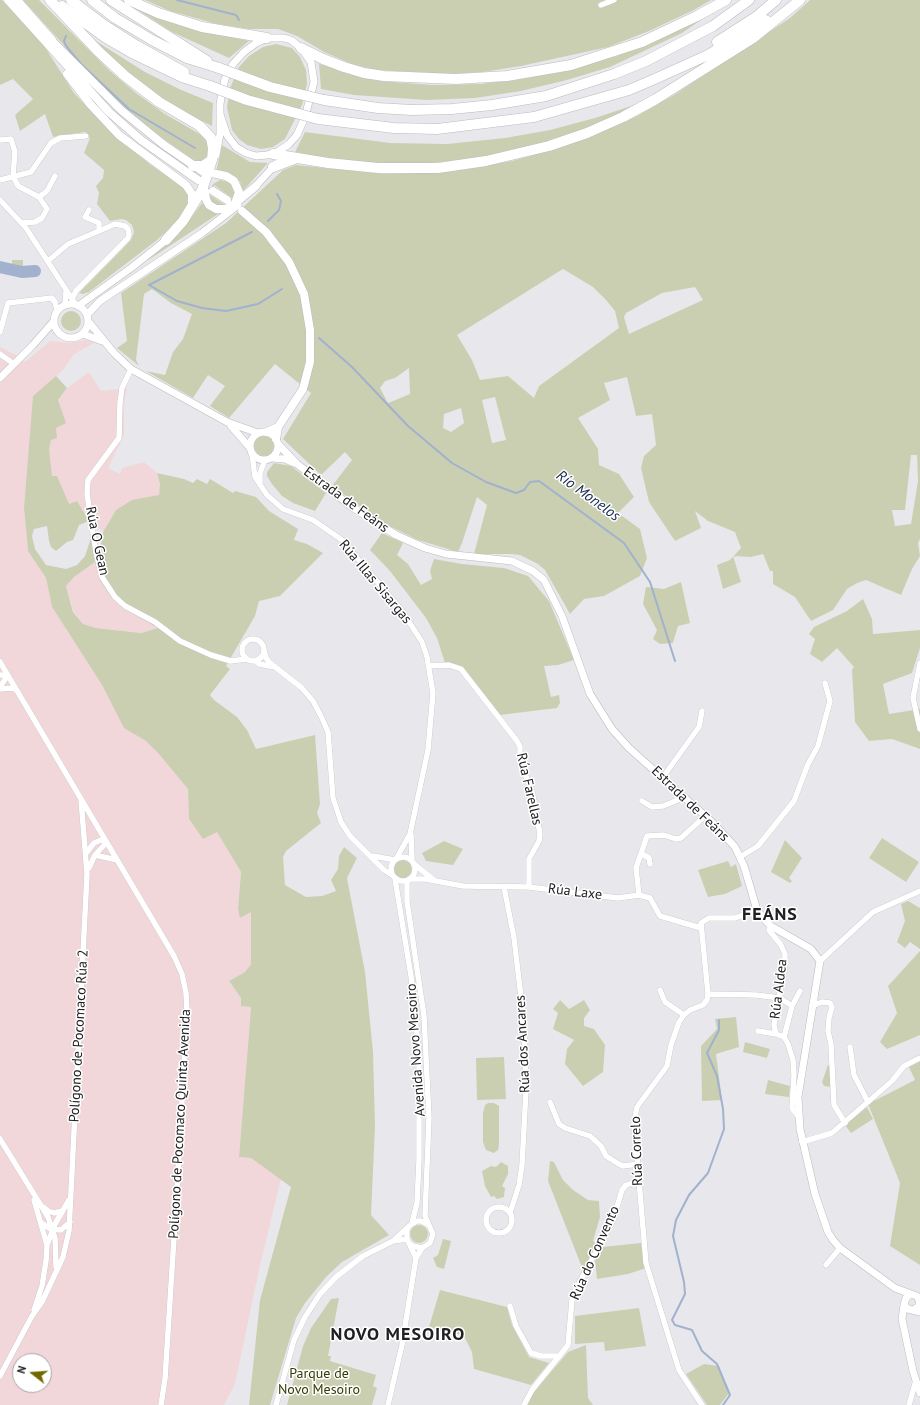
<!DOCTYPE html>
<html>
<head>
<meta charset="utf-8">
<style>
	body { margin:0 }
	#map { position:relative; width:920px; height:1405px; overflow:hidden; background:#e8e8ec; font-family:"PT Sans",sans-serif }
	canvas { display:block }
	.north { position:absolute; left:12px; top:1353px; width:40px; height:40px; box-sizing:border-box; background:#fff; border:1px solid #a6a6a7; border-radius:50%; rotate:287deg; font-size:11px; font-weight:700; line-height:16px; text-align:center; color:#202022 }
	.north::after { content:''; display:block; margin:auto; width:14px; height:18px; background:#726800; clip-path:polygon(50% 0,100% 100%,50% 72%,0 100%) }
</style>
</head>
<body>
<div id="map">
<canvas width="920" height="1405"></canvas>
<div class="north">N</div>
</div>
<script>
const context = document.querySelector('canvas').getContext('2d');
context.lineJoin = 'round';
function paint(path, color) {
  context.fillStyle = color;
  context.fill(path, 'evenodd');
}
function poly(rows) {
  const path = new Path2D();
  for (const r of rows) {
    if (r.length === 3) {
      path.moveTo(r[0] + r[2], r[1]);
      path.arc(r[0], r[1], r[2], 0, 2 * Math.PI);
      continue;
    }
    path.moveTo(r[0], r[1]);
    for (let i = 2; i < r.length; i += 2) path.lineTo(r[i], r[i + 1]);
  }
  return path;
}
function stroke(path, color, width, dash) {
  context.strokeStyle = color;
  context.lineWidth = width;
  context.lineCap = dash ? 'butt' : 'round';
  context.setLineDash(dash || []);
  context.stroke(path);
}
function write(font, color, halo, rows, align = 'center') {
  context.font = font + ' "PT Sans",sans-serif';
  context.lineWidth = 3;
  context.setLineDash([]);
  context.textBaseline = 'middle';
  context.strokeStyle = halo;
  context.fillStyle = color;
  for (const [text, x, y, turn = 0] of rows) {
    context.save();
    context.translate(x, y);
    context.rotate((+turn || 0) * Math.PI / 180);
    context.textAlign = isNaN(turn) ? turn : align;
    if (halo) context.strokeText(text, 0, 0);
    context.fillText(text, 0, 0);
    context.restore();
  }
}
paint(poly([
	[85,340,94,343,74,354,63,370,33,396,50,412,67,388,89,372,101,391,127,388,124,404,124,435,108,468,120,474,122,468,144,462,157,473,160,484,159,495,116,510,103,532,69,504,24,509,28,551,46,578,52,607,102,685,124,727,146,741,158,753,188,789,189,819,193,825,217,831,241,872,238,909,251,912,251,964,245,972,229,981,241,998,251,1006,239,1157,251,1158,281,1179,260,1265,235,1384,224,1405,0,1405,0,347,16,355,25,362,50,341,71,343],
	[20,1361,44,1361,44,1385,20,1385],
	[95,562,124,609,158,628,141,633,96,628,83,624,74,612,66,586,73,577]
]), '#f2d7da');
paint(poly([
	[0,0,2,0,43,44,74,93,112,133,151,165,183,187,188,193,187,208,177,221,157,240,89,292,83,294,79,293,131,240,134,232,132,225,126,220,121,219,110,221,97,204,99,193,96,186,103,178,104,170,84,153,90,138,85,132,53,137,45,114,20,131,15,115,33,99,13,79,0,85],
	[23,0,39,0,110,71,136,93,165,114,205,137,209,148,206,159,202,161,196,161,191,158,148,128,122,106,96,81],
	[145,0,711,0,694,10,649,31,608,47,521,66,483,72,450,74,376,70,352,64,324,52,297,36,278,29,249,29,217,24,170,11],
	[810,0,920,0,920,539,918,543,920,556,912,569,901,595,866,580,857,583,847,589,833,610,811,621,795,597,773,584,773,571,770,571,763,554,751,557,733,556,741,582,723,589,717,565,730,560,741,548,735,532,708,521,695,511,701,528,675,541,649,502,641,468,644,456,656,445,652,414,636,416,627,377,604,383,610,400,578,418,598,449,599,465,619,474,634,497,618,513,640,529,647,558,640,576,604,596,584,599,570,614,545,570,538,564,520,555,511,554,474,554,487,505,477,497,462,543,458,552,418,540,385,524,332,486,352,460,345,452,321,475,283,439,311,393,275,364,229,418,210,406,225,386,208,375,193,398,146,371,165,375,173,352,183,339,192,314,171,303,152,289,144,294,136,360,139,366,117,348,127,341,121,293,226,223,283,170,296,165,385,174,417,173,466,169,512,161,547,151,581,140,637,116,674,95,790,18],
	[563,269,593,287,606,300,615,311,619,328,539,386,534,398,508,376,480,380,472,360,457,335],
	[695,287,703,300,629,334,624,317,626,313,662,293],
	[409,368,410,394,388,403,380,388,385,381,395,378],
	[495,397,506,440,492,443,482,400],
	[461,408,464,423,451,432,443,428,444,414],
	[911,455,917,455,918,481,911,524,895,526,892,510,905,510],
	[127,3,214,33,249,41,229,58,172,32],
	[714,11,682,33,610,67,567,80,521,91,475,98,426,100,354,95,321,89,319,64,380,81,432,85,481,84,533,77,617,56,659,39],
	[81,28,99,43,145,72,179,89,213,103,212,126,179,110,142,86],
	[276,44,292,48,300,57,306,70,307,84,302,105,285,139,273,147,261,149,247,145,239,139,232,130,227,107,230,88,239,67,249,56,263,47],
	[654,96,618,115,575,132,524,149,477,158,431,163,375,164,324,158,295,152,305,132,390,143,447,144,505,138,550,130,595,118,631,106],
	[222,145,250,162,268,163,243,191,240,182,234,176,227,172,216,172],
	[220,180,229,182,232,185,235,196,228,205,220,207,212,203,208,194,213,184],
	[214,185,232,198,225,205,210,195],
	[202,203,210,210,218,214,147,261,178,235],
	[12,260,23,260,23,267,12,267],
	[71,321,10],
	[56,376,67,388,58,400,66,423,56,428,57,438,51,440,49,449,52,476,57,476,69,504,77,501,89,521,79,525,73,540,67,542,56,551,51,547,49,541,47,526,34,529,32,536,35,549,46,565,66,569,77,565,85,556,91,538,99,555,103,532,116,510,132,500,159,495,160,484,157,473,184,479,193,483,197,479,207,484,210,479,233,493,235,491,256,497,269,511,298,529,294,540,307,544,323,553,280,596,259,601,255,616,226,666,230,669,210,695,214,700,237,717,247,730,256,749,315,735,320,804,317,813,321,823,286,851,283,857,285,885,306,897,322,896,336,891,331,880,338,869,339,856,344,847,357,858,347,878,365,972,373,1052,375,1126,371,1215,389,1235,342,1262,326,1277,305,1303,296,1318,270,1405,249,1405,260,1300,291,1187,251,1158,239,1157,251,1007,241,1006,241,998,229,981,245,972,251,964,251,912,240,918,238,909,241,872,217,832,203,839,189,819,188,789,158,753,146,741,124,728,102,685,52,607,46,578,28,551,24,508,33,396],
	[95,562,100,580,111,596,124,609,158,628,141,633,96,628,83,624,73,612,66,586,74,577],
	[264,446,10],
	[274,463,291,466,326,493,315,511,293,503,282,496,272,484,267,476,267,472],
	[382,533,403,543,397,555,408,564,421,585,432,579,430,571,434,559,462,564,504,568,528,576,549,601,574,660,558,665,544,666,551,697,559,695,560,703,557,708,500,715,462,668,456,665,445,663,437,638,426,618,390,571,370,550],
	[681,582,690,623,678,626,673,643,660,644,653,639,657,630,643,604,646,587,664,589],
	[863,599,872,619,873,634,920,630,920,648,912,673,883,684,889,714,920,709,920,749,892,739,869,741,855,722,852,670,854,667,837,648,822,662,810,654,815,639,809,634,814,627,847,611],
	[882,838,919,862,906,882,869,858],
	[785,840,802,858,789,878,792,881,790,883,771,872],
	[444,841,463,849,453,865,426,861,422,853],
	[403,869,9],
	[728,861,731,867,736,864,742,886,725,894,708,897,698,870],
	[908,901,920,908,920,949,910,942,905,948,897,942,905,921,901,904],
	[920,951,920,1035,887,1049,880,1042,897,1013,888,986],
	[560,1000,569,1009,584,1000,590,1010,584,1018,584,1026,594,1029,605,1045,603,1072,583,1086,565,1064,567,1049,574,1040,553,1029,558,1013,553,1009],
	[736,1017,739,1047,716,1054,722,1100,702,1101,701,1046,717,1029,715,1019],
	[745,1042,770,1049,767,1058,743,1052],
	[504,1057,506,1099,477,1100,476,1058],
	[920,1061,920,1265,890,1246,900,1183,868,1104,915,1080,909,1067],
	[828,1065,830,1065,831,1087,824,1086,822,1082],
	[768,1080,790,1086,789,1097,765,1094],
	[488,1103,494,1103,499,1106,499,1144,498,1150,494,1153,486,1150,483,1142,483,1113,485,1105],
	[867,1107,873,1119,851,1133,845,1125],
	[550,1161,554,1162,563,1180,573,1190,588,1200,599,1201,600,1217,593,1241,597,1244,583,1270,548,1181],
	[501,1162,508,1166,508,1174,502,1186,505,1188,504,1197,497,1199,494,1196,491,1197,485,1186,482,1171,491,1166,496,1167],
	[419,1234,9],
	[443,1239,451,1241,444,1269,437,1267,433,1258,438,1255],
	[641,1243,646,1268,628,1274,597,1279,595,1260,602,1247],
	[440,1290,507,1307,512,1325,529,1357,549,1363,531,1385,474,1369,472,1352,465,1338,461,1335,429,1327],
	[339,1298,328,1356,331,1356,330,1361,376,1375,373,1386,377,1388,372,1405,287,1405,303,1346,311,1328,331,1299],
	[639,1308,646,1346,605,1351,604,1342,575,1344,575,1316],
	[586,1345,588,1398,593,1405,526,1405,533,1393,568,1352],
	[704,1364,719,1366,729,1393,720,1405,707,1405,686,1374]
]), '#cbcfb2');
stroke(poly([
	[177,0,236,15,239,20],
	[66,36,64,41,66,46,81,64,129,109,195,148],
	[268,221,279,210,281,201,277,194],
	[149,285,177,301,202,308,226,311,258,304,282,289],
	[149,285,252,232],
	[319,338,352,367,408,426,452,463,486,482,516,493,524,490,530,482,539,481,624,543,650,582,675,661],
	[719,1020,719,1030,707,1053,717,1076,723,1109,724,1129,708,1173,689,1195,676,1220,673,1236,684,1282,685,1294,672,1320,675,1325,692,1330,702,1351,717,1364,730,1395,723,1405]
]), '#a1b1ce', 2);
stroke(poly([
	[0,267,22,272,35,271]
]), '#a1b1ce', 12);
const street = poly([
	[601,5,614,0],
	[0,140,11,139,15,152,13,176,18,186,39,197,47,209,42,218,35,222,22,223],
	[0,180,31,172,51,143,60,138,86,136],
	[39,197,47,191,55,176],
	[0,200,26,228,76,305],
	[89,210,85,217,99,223,99,231],
	[48,261,68,244,99,231,115,224,125,226,128,229,129,234,128,238,76,291,72,299],
	[65,305,66,291],
	[0,332,8,303,52,298,55,302,57,311],
	[0,354,14,364],
	[131,369,122,388,120,403,119,438,88,480,87,494,96,552,102,577,115,597,125,606,155,622,180,641,211,655,231,661,246,659],
	[252,454,255,477,267,495,283,509,313,520,342,540,402,611,422,642,427,657,433,693,428,750,410,834,396,859],
	[260,485,260,473,265,460],
	[253,650,11],
	[264,650,266,658,270,663,302,688,313,701,321,716,328,732,333,798,341,822,350,836,384,870,392,875],
	[256,661,259,664,275,667],
	[0,662,174,956,182,974,186,993,187,1011,177,1191,165,1379,161,1405],
	[920,663,913,698,920,729],
	[429,666,449,665,461,669,517,741,520,747,520,762,532,791,540,834,539,841,529,859,529,887],
	[0,675,8,675,0,687],
	[0,689,11,688,17,690],
	[663,777,699,727,702,711],
	[642,801,652,807,663,806,685,797],
	[411,834,412,860],
	[87,852,94,843,101,840,107,842,95,855,89,868],
	[642,854,649,858,650,864],
	[95,855,117,860],
	[373,856,395,860],
	[403,869,12],
	[740,857,758,846,794,801,808,764,818,746,830,701,825,683],
	[414,864,434,880],
	[395,879,411,976,419,1055,419,1160,417,1203,412,1223],
	[411,879,425,879,463,886,529,887,618,898,639,895,650,898,660,916,701,928],
	[407,881,407,901,424,1016,429,1118,425,1216,433,1234,430,1243,422,1248,413,1246,409,1243],
	[504,887,514,938,523,1014,525,1053,526,1090,522,1165,519,1185,510,1213],
	[639,895,636,868,647,836,664,835,676,839,681,838,705,816],
	[771,926,769,930,781,945,785,954,785,965,776,1013,774,1025,776,1034],
	[820,961,873,912,920,891],
	[660,990,665,1002,684,1015],
	[708,994,756,995,780,998,792,1006],
	[812,1006,822,1002,830,1003,832,1007,829,1018,828,1031,831,1044,834,1105,845,1123],
	[758,1031,776,1034,784,1037,788,1044,793,1060,794,1075,792,1108,798,1116],
	[784,1037,792,1006,800,991],
	[850,1047,854,1075,868,1102],
	[550,1102,559,1124,565,1128,590,1136,601,1146,606,1156,617,1163,623,1166,638,1164],
	[0,1139,48,1217,55,1238,56,1267],
	[802,1142,832,1133,892,1081,904,1066,920,1058],
	[34,1200,47,1245],
	[499,1220,13],
	[43,1207,48,1211,54,1213,62,1211],
	[42,1223,50,1229,61,1230,70,1222],
	[393,1241,408,1227],
	[416,1258,407,1239,407,1230,409,1226,417,1221,421,1221,429,1225],
	[826,1265,840,1248],
	[510,1306,516,1326,531,1353,541,1356,560,1356],
	[34,1310,42,1286,46,1261,47,1245,55,1224,69,1200],
	[0,1376,32,1316,42,1302,63,1257,69,1231,87,874,81,799],
	[276,1405,294,1340,305,1317,320,1294,336,1277,363,1256,393,1241,407,1239],
	[388,1405,402,1345,416,1258,422,1248],
	[524,1405,532,1390,568,1345,572,1300,576,1289,613,1220,622,1190,626,1185,638,1181],
	[702,1405,679,1370,646,1263,634,1122,637,1107,667,1066,671,1045,679,1022,684,1015,690,1010,703,1005,707,1000,708,994,701,923,709,918,735,918,757,910],
	[909,1405,916,1380]
]);
const secondary = poly([
	[216,155,220,134,220,104,222,92,225,79,233,64,244,52,256,43,267,38,284,38,291,40,301,48,311,62,314,82,305,117,297,135,289,144,276,153,267,155,256,156,246,153,236,147,227,135,220,114],
	[252,190,276,164],
	[71,321,17],
	[78,306,131,268,170,237],
	[87,315,100,301,202,233,238,205],
	[88,321,114,353,131,369,227,422,258,433],
	[83,334,102,341],
	[0,378,33,345,54,321],
	[231,426,250,448],
	[264,446,14],
	[278,444,297,464,352,507,396,535,425,548,446,554,512,561,533,571,544,580,562,616,590,694,612,729,629,748,713,823,735,847,744,866,757,910,765,920,771,926,811,949,820,961,798,1097,800,1129,815,1194,828,1232,833,1240,840,1248,895,1288,911,1294],
	[272,458,285,459,294,463],
	[904,1305,902,1319,913,1371,920,1393],
	[913,1310,918,1307,920,1302,917,1296,911,1294,906,1298,904,1305,908,1309,920,1312]
]);
const primary = poly([
	[8,0,109,112,141,140,198,180],
	[17,0,52,40],
	[53,42,121,110,164,145,202,171,226,176,234,181,239,192,235,203],
	[67,74,90,104,119,135,186,185,192,194,192,207],
	[205,191,206,199,209,205,216,209,225,209,232,206,256,186],
	[213,191,227,200],
	[242,211,266,232,289,262,304,294,310,330,310,362,303,389,278,427,267,432],
	[276,439,278,427]
]);
const highway = poly([
	[50,0,98,51,125,76,159,102,200,126,211,138,213,148,212,160,202,190,183,221,166,240],
	[71,0,104,25,137,46,184,72],
	[92,0,115,18,152,40,187,58,219,68],
	[111,0,207,61],
	[129,0,158,13,202,27,267,38],
	[62,6,106,38,132,53,182,77,210,86],
	[717,42,756,17,776,0],
	[301,48,323,59,344,67,364,73,384,76,456,79,507,76,571,65,642,42,697,16,726,0],
	[324,100,378,108,412,110,452,109,492,105,546,96,614,74,646,61,713,26,749,0],
	[318,119,394,128,437,129,534,117,629,90,657,78,708,55,766,20],
	[273,154,328,163,378,168,438,168,486,161,549,146,587,133,623,117,656,99,753,38,800,0],
	[193,166,203,166,212,160],
	[273,167,294,159]
]);
stroke(street, '#bbbbbf', 6);
stroke(secondary, '#bbbbbf', 8);
stroke(primary, '#bbbbbf', 9);
stroke(highway, '#bbbbbf', 11);
stroke(street, '#fff', 5.5);
stroke(secondary, '#fff', 7);
stroke(primary, '#fff', 8);
stroke(highway, '#fff', 10);
const highwayBridge = poly([
	[219,68,270,87,324,100],
	[210,86,247,100,318,119]
]);
stroke(highwayBridge, '#bbbbbf', 11, []);
stroke(highwayBridge, '#fff', 10);
write('14px', '#202022', '#fff', [
	["Estrada de Feáns",346,500,36],
	["Rúa O Gean",97,541,78],
	["Rúa Illas Sisargas",375,582,50],
	["Rúa Farellas",529,789,77],
	["Estrada de Feáns",690,804,44],
	["Rúa Laxe",575,892,7],
	["Rúa Aldea",779,989,-83],
	["Polígono de Pocomaco Rúa 2",79,1036,-87],
	["Rúa dos Ancares",523,1044,-93],
	["Avenida Novo Mesoiro",416,1050,-94],
	["Polígono de Pocomaco Quinta Avenida",180,1124,-87],
	["Rúa Correlo",637,1151,-92],
	["Rúa do Convento",595,1253,-66]
]);
write('14px', '#363a00', '#fff', [
	["Parque de",319,1374],
	["Novo Mesoiro",319,1390]
]);
write('italic 15px', '#182a52', '#fff', [
	["Río Monelos",588,496,36]
]);
context.letterSpacing = '1px';
write('bold 18px', '#202022', '#fff', [
	["FEÁNS",770,915],
	["NOVO MESOIRO",398,1335]
]);
context.letterSpacing = '0px';
</script>
</body>
</html>
